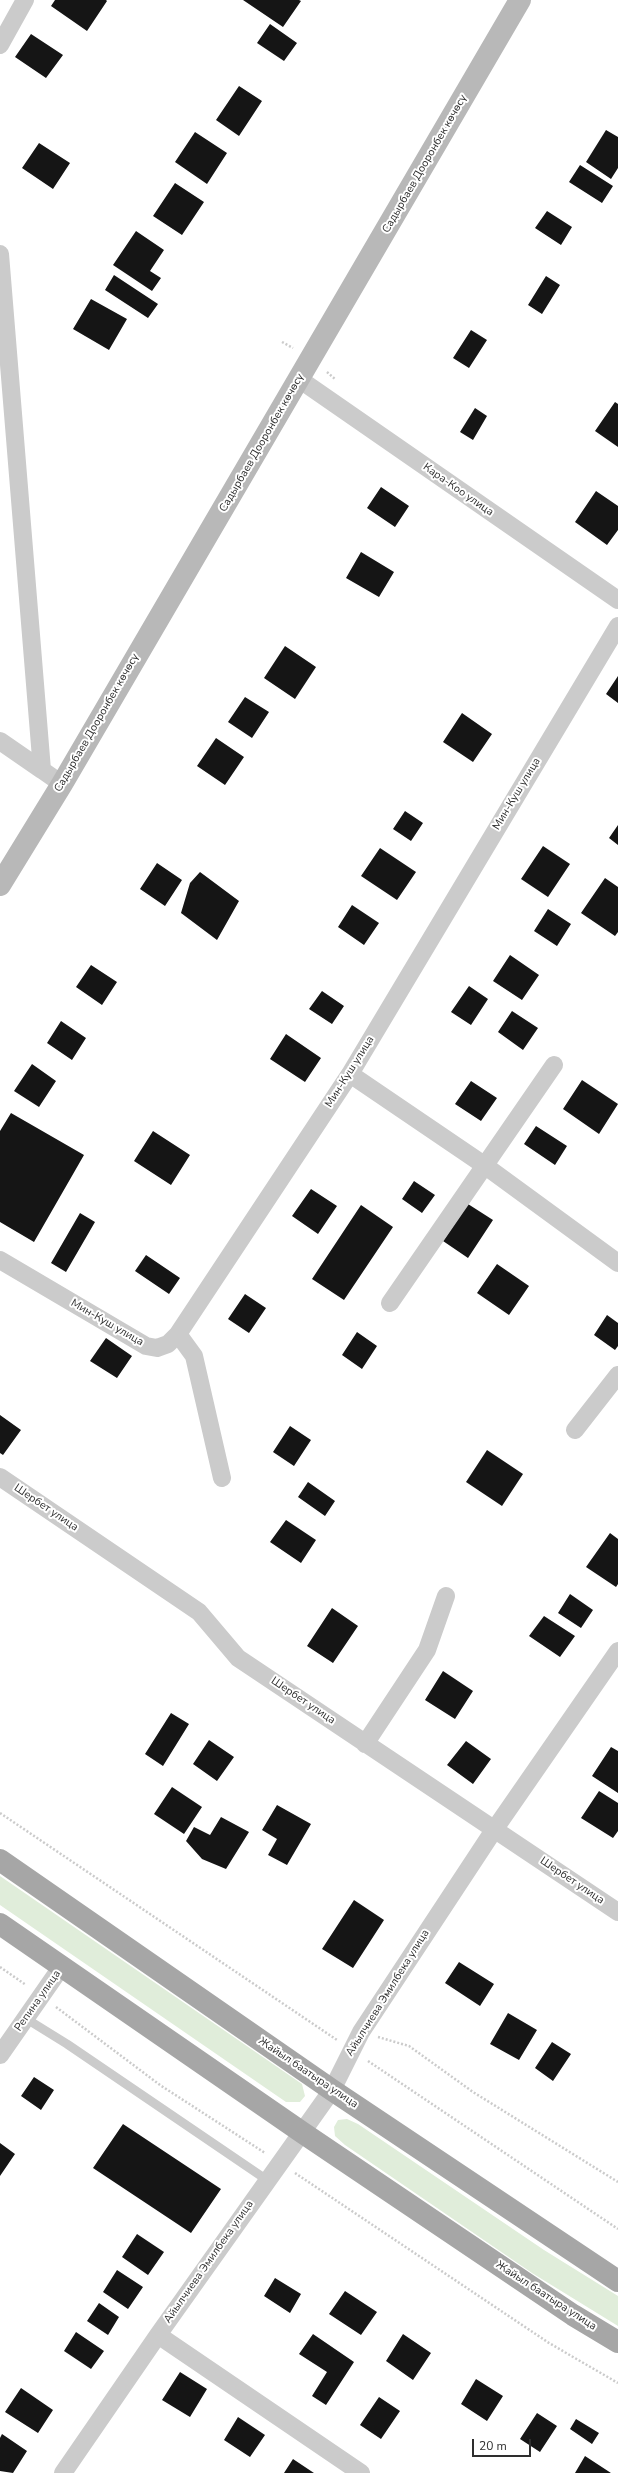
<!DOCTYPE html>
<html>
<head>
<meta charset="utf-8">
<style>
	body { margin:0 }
	#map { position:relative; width:618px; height:2473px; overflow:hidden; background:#fff; font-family:"Nunito Sans",sans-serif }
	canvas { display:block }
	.scale { position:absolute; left:472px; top:2439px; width:59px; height:18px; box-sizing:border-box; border:2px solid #2e2e2e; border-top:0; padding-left:5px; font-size:12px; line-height:14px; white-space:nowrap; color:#2e2e2e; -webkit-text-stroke:3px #fff; paint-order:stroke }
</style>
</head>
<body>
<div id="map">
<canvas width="618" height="2473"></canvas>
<div class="scale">20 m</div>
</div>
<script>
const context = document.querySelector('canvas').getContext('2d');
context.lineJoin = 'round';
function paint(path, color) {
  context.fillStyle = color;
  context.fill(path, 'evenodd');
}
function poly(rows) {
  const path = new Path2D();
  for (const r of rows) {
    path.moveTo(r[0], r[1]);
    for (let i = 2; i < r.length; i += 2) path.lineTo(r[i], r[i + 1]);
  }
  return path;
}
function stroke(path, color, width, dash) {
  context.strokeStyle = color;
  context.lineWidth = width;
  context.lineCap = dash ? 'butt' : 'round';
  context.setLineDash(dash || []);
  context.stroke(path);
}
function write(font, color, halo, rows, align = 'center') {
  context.font = font + ' "Nunito Sans",sans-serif';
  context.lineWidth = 4;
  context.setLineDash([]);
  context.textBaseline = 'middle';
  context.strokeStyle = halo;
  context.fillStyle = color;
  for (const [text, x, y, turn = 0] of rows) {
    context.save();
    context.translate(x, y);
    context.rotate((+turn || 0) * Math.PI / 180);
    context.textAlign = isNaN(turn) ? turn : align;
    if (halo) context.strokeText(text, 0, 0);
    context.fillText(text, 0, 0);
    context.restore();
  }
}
paint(poly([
	[0,1876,302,2084,305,2096,300,2102,286,2102,0,1905],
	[347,2119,358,2124,544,2250,618,2296,618,2326,532,2273,345,2145,335,2136,334,2127,338,2120]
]), '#e0edda');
paint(poly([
	[55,0,106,0,107,1,87,31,51,6],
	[243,0,299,0,301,1,283,27],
	[270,24,297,43,284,61,257,43],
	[31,34,63,55,46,78,15,57],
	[239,86,262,101,239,136,216,120],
	[606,130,618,137,618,168,611,179,586,162],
	[195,132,227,153,207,184,175,162],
	[39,143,70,163,53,189,22,168],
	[580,165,613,186,602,203,569,182],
	[175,183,204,202,182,235,153,216],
	[547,211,572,227,561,245,535,228],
	[136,231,164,250,150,271,161,278,152,291,113,265],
	[114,275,158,304,148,318,105,290],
	[546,276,560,285,542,314,528,305],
	[91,299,127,319,109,350,73,329],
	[471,330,487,340,469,368,453,358],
	[615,402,618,404,618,447,595,431],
	[475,408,487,416,473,440,460,432],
	[381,487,409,506,395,527,367,508],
	[596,491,618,506,618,530,607,545,575,522],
	[361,552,394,572,379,597,346,578],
	[285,646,316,667,295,699,264,678],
	[618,676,618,703,606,694],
	[245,697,269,712,252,738,228,722],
	[462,713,492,734,473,762,443,742],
	[216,738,244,757,225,785,197,766],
	[405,811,423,823,411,841,393,829],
	[618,825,618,845,609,838],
	[543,846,570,864,548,897,521,879],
	[380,848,416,872,397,900,361,876],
	[157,863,182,880,165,906,140,889],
	[200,872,239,901,217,940,181,913,190,883],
	[605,878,618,887,618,932,615,936,581,913],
	[352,905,379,923,364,945,338,927],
	[548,909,571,924,557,946,534,931],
	[510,955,539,975,522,1000,493,981],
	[91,965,117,982,102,1005,76,987],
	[469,986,488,999,471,1025,451,1012],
	[322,991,344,1006,332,1024,309,1009],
	[512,1011,538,1028,523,1050,498,1032],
	[61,1021,86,1038,72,1060,47,1043],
	[286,1034,321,1058,305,1082,270,1059],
	[32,1064,56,1081,39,1107,14,1091],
	[582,1080,618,1104,599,1134,563,1109],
	[471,1081,497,1098,481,1121,455,1104],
	[11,1113,84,1155,34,1242,0,1222,0,1131],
	[536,1126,567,1146,555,1165,524,1144],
	[153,1131,190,1155,171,1185,134,1161],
	[414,1181,435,1195,422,1213,402,1199],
	[311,1189,337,1206,318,1234,292,1216],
	[468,1204,493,1220,468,1258,443,1241],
	[361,1205,393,1227,344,1300,312,1279],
	[80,1213,95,1222,66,1272,51,1263],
	[146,1255,180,1278,169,1294,135,1271],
	[497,1264,529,1286,509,1315,477,1293],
	[245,1294,266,1308,249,1333,228,1319],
	[607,1315,618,1323,618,1346,615,1350,594,1335],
	[357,1332,377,1346,362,1369,342,1355],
	[106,1338,132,1356,117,1378,90,1361],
	[0,1415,21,1430,3,1455,0,1453],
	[290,1426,311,1440,294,1466,273,1452],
	[487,1450,523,1474,502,1506,466,1482],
	[308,1482,335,1501,325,1516,298,1497],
	[286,1520,316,1540,301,1563,270,1542],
	[610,1533,618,1539,618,1584,616,1587,586,1567],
	[570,1594,593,1610,581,1628,558,1613],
	[332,1608,358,1626,333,1663,307,1646],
	[544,1616,575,1636,560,1657,529,1636],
	[443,1671,473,1691,455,1719,425,1700],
	[171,1713,189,1724,163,1766,145,1754],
	[209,1740,234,1757,217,1781,193,1764],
	[466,1741,491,1759,473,1784,447,1765],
	[611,1747,618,1751,618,1793,592,1776],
	[172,1787,202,1807,184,1834,154,1814],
	[599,1791,618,1803,618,1831,613,1838,581,1818],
	[277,1805,311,1824,287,1865,268,1855,277,1839,262,1830],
	[221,1817,249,1832,226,1869,202,1859,186,1841,194,1827,210,1835],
	[354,1900,384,1920,353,1968,322,1949],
	[459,1962,494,1984,480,2006,445,1983],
	[508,2013,537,2030,519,2060,490,2044],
	[552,2042,571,2054,553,2081,535,2068],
	[34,2077,54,2090,41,2110,21,2096],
	[123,2124,221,2189,191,2233,93,2168],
	[0,2143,15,2154,0,2176],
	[137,2234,164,2252,148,2275,122,2257],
	[117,2270,143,2287,128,2309,103,2292],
	[275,2278,301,2294,290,2313,264,2296],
	[345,2291,377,2312,361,2335,329,2314],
	[99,2303,119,2317,108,2335,87,2321],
	[76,2332,104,2351,91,2369,64,2351],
	[313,2334,354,2362,326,2405,312,2396,327,2372,299,2354],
	[403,2334,431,2353,413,2380,386,2361],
	[180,2372,207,2389,190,2417,162,2400],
	[476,2379,503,2396,487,2421,461,2404],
	[21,2388,53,2410,38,2433,5,2412],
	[379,2397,400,2411,381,2439,360,2425],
	[537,2413,557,2426,540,2452,520,2439],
	[238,2417,265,2435,250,2457,224,2440],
	[576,2419,599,2433,592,2444,570,2429],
	[2,2434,27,2451,13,2473,0,2471,0,2438],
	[585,2456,611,2473,575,2473],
	[293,2459,314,2473,284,2473]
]), '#151515');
stroke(poly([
	[282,342,293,348],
	[327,372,335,379],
	[0,1813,337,2040],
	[0,1967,26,1985],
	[56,2007,160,2085,265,2153],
	[378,2037,409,2046,473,2092,618,2182],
	[368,2061,618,2229],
	[295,2173,549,2343,618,2383]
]), '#cbcbcb', 2.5, [2, 2]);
stroke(poly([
	[25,2018,67,2044,267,2180]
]), '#cbcbcb', 9);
stroke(poly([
	[0,45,25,0],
	[0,254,42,770,62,784],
	[299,379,618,600],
	[0,741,42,770],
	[350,1074,484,1165,618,1263],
	[0,1260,146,1346,157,1348,168,1344,178,1334,350,1074,618,626],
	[390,1303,554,1065],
	[178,1334,194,1356,222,1478],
	[575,1430,618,1375],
	[0,1477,199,1612,238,1658,618,1912],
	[365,1744,427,1650,446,1596],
	[0,2055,62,1966],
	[158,2335,361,2473],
	[63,2473,158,2335,332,2090,361,2032,494,1830,618,1651]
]), '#cbcbcb', 18);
stroke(poly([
	[0,885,62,784,520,0]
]), '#b8b8b8', 22);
stroke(poly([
	[0,1860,332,2090,618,2281],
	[0,1924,303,2133,573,2315,618,2342]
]), '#a6a6a6', 22);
write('11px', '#2e2e2e', '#fff', [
	["Садырбаев Дооронбек көчөсү",425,164,-60],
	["Садырбаев Дооронбек көчөсү",262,443,-60],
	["Кара-Коо улица",458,490,35],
	["Садырбаев Дооронбек көчөсү",97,723,-60],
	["Мин-Куш улица",517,794,-59],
	["Мин-Куш улица",350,1072,-58],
	["Мин-Куш улица",107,1323,30],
	["Шербет улица",46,1508,34],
	["Шербет улица",303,1701,34],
	["Шербет улица",572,1881,34],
	["Айылчиева Эмилбека улица",388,1993,-58],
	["Репина улица",38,2001,-55],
	["Жайыл баатыра улица",308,2073,34],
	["Айылчиева Эмилбека улица",209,2262,-55],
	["Жайыл баатыра улица",546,2296,33]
]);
</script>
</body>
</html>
